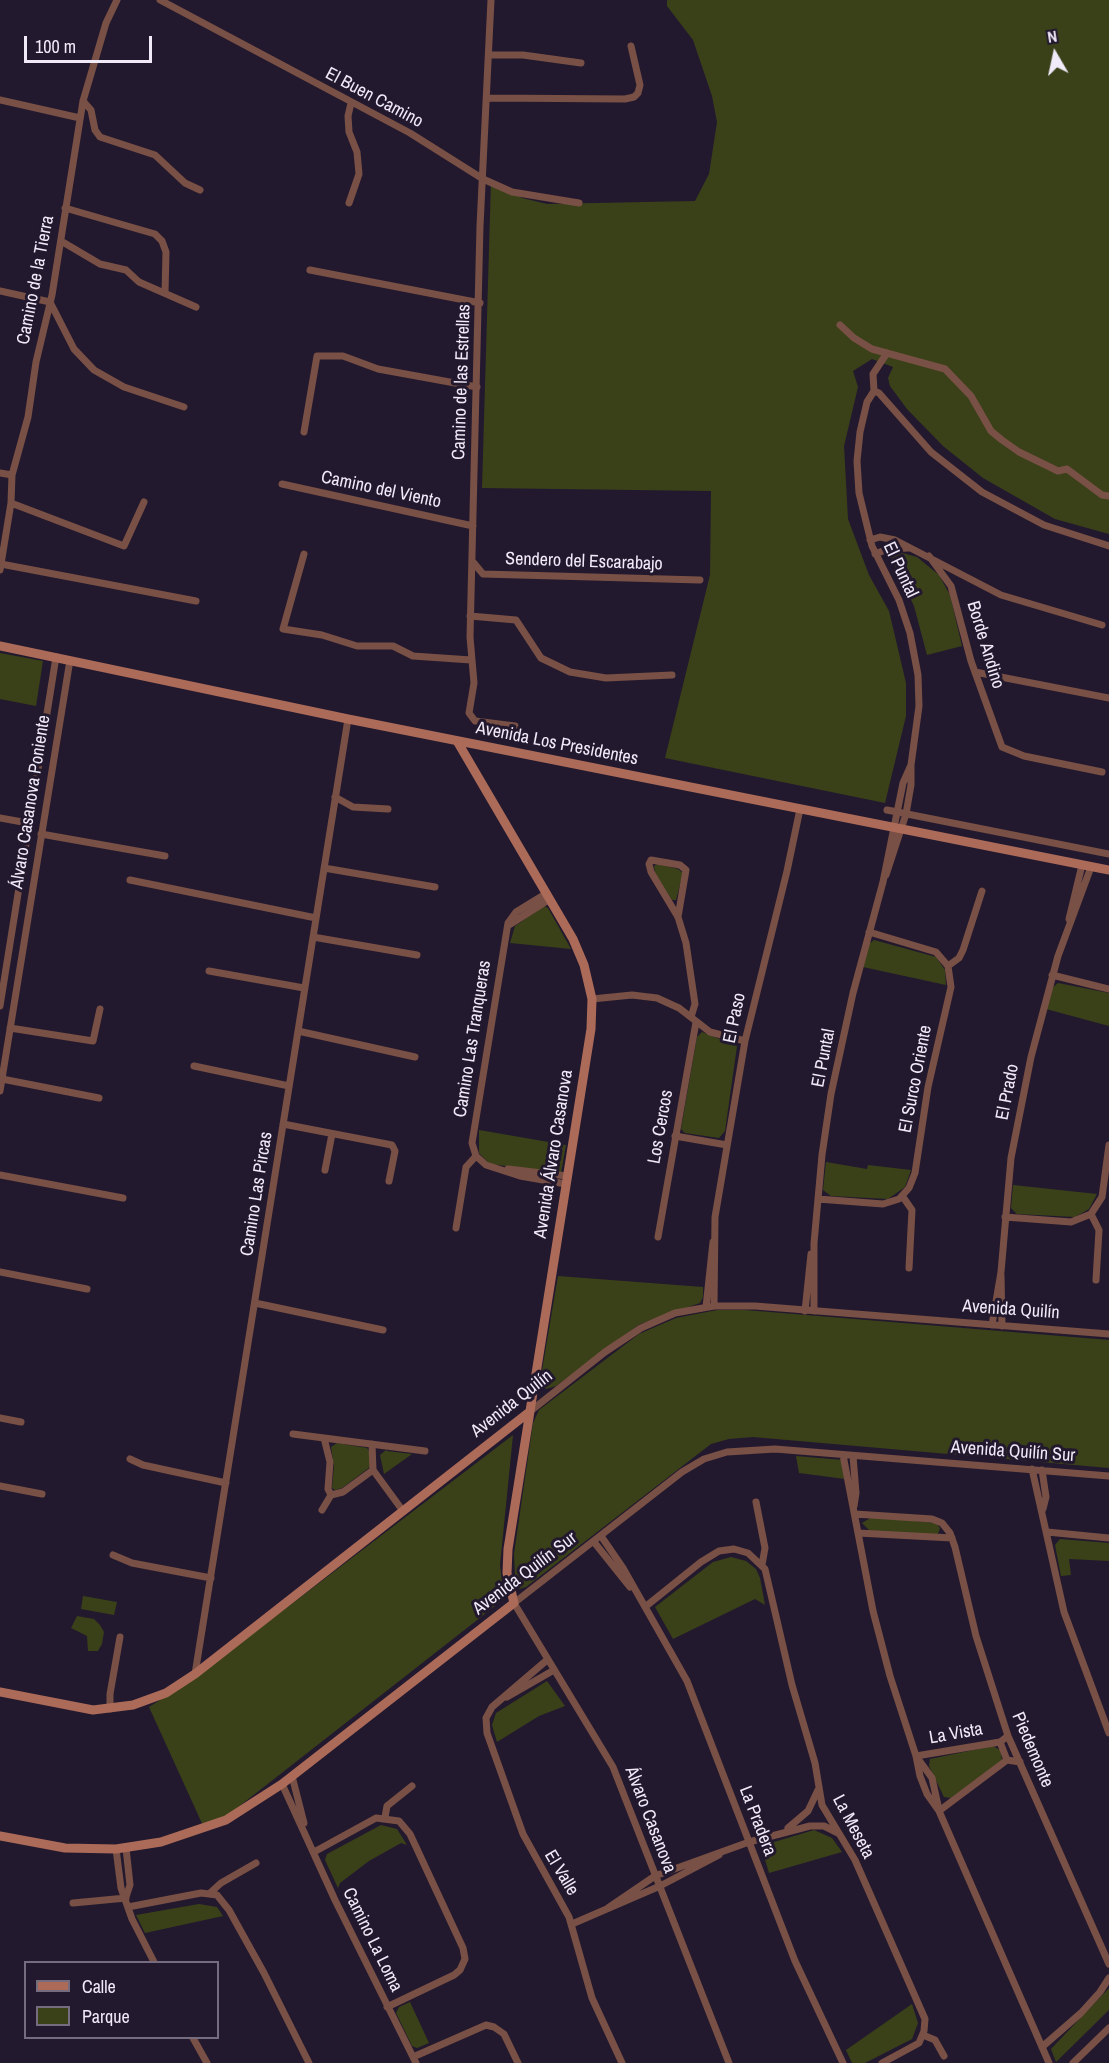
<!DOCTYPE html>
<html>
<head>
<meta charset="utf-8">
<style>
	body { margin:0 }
	#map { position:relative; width:1109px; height:2063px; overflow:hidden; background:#23192e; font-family:"Archivo Narrow",sans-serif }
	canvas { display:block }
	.legend { position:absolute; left:24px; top:1961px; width:195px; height:78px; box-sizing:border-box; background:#23192e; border:2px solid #756d7f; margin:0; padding:8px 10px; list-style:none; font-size:18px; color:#f0eaf9 }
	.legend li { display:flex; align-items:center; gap:12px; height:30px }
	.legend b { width:30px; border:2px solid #756d7f }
	.north { position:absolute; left:1025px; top:24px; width:60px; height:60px; -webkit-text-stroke:4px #23192e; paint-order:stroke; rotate:351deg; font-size:16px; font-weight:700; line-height:24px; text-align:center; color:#f0eaf9 }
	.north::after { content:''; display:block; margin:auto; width:21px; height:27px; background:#f0eaf9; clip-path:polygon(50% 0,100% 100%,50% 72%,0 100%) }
	.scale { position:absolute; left:24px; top:36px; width:128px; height:27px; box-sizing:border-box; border:3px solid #f0eaf9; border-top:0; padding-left:8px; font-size:18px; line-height:21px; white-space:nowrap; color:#f0eaf9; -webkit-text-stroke:4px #23192e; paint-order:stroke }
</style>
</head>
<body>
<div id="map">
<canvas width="1109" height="2063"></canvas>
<ul class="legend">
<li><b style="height:8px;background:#ac6b59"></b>Calle</li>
<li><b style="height:16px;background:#3a4119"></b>Parque</li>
</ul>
<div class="north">N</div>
<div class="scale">100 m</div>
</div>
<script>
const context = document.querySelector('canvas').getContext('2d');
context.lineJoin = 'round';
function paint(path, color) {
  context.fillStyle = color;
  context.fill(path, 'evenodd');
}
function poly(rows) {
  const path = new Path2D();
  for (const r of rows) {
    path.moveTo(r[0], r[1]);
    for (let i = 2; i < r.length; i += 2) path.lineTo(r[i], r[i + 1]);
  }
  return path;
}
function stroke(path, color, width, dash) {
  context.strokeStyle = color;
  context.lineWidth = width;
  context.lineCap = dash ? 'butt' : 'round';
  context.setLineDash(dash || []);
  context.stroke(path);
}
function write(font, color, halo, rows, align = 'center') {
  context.font = font + ' "Archivo Narrow",sans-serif';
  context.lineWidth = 6;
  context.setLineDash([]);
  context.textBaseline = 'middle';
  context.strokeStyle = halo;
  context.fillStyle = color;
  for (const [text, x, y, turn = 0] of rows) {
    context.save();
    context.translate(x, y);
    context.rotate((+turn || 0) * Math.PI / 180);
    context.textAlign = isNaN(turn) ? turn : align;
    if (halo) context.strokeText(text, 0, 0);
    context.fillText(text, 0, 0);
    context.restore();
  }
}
paint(poly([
	[667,0,1109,0,1109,534,1055,519,983,478,943,446,907,409,890,386,888,378,893,367,872,359,853,371,858,387,844,446,848,519,869,575,889,611,906,683,906,716,885,803,665,758,710,575,711,491,482,488,491,181,522,198,547,204,695,201,709,174,717,122,712,96,693,40,667,6],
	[895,551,917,557,939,575,950,595,962,646,927,655,914,606,891,558],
	[0,653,43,661,36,706,0,699],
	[658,864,678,869,683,873,676,900,672,900,655,873,654,866],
	[544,906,548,908,571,949,510,943,515,926],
	[874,940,936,957,945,970,946,985,863,967,869,944],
	[1058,983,1109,993,1109,1026,1046,1009,1052,988],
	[702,1032,737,1046,725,1131,719,1138,685,1133,681,1129,697,1037],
	[479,1130,566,1145,561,1173,490,1164,479,1153],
	[826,1162,867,1169,868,1165,911,1170,905,1187,888,1199,831,1196,823,1190],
	[1013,1185,1097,1194,1089,1209,1075,1217,1017,1214,1011,1208],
	[558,1276,703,1287,703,1297,700,1303,640,1324,556,1386,546,1389,542,1386,541,1376],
	[717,1310,745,1310,1109,1340,1109,1468,753,1437,729,1439,711,1444,526,1587,519,1589,515,1576,514,1554,533,1423,539,1410,639,1334,676,1318],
	[513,1435,500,1565,504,1599,228,1815,205,1830,149,1707,192,1680],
	[337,1443,367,1448,370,1452,370,1467,342,1488,335,1490,332,1488,334,1466,331,1447],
	[386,1450,387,1451,412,1454,384,1474,380,1455],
	[796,1456,843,1460,845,1479,799,1473],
	[872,1517,936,1523,940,1528,938,1534,934,1535,870,1531,862,1523],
	[1060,1539,1109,1543,1109,1561,1069,1559,1071,1575,1061,1576,1055,1545],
	[731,1557,746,1561,756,1569,760,1578,765,1605,755,1599,673,1639,655,1607,713,1562],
	[83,1596,117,1602,114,1615,81,1609],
	[77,1616,94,1619,100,1625,104,1632,102,1644,98,1651,88,1651,87,1636,71,1628],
	[547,1681,565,1706,539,1716,497,1742,492,1725,496,1713],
	[993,1746,1000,1750,1002,1760,951,1798,944,1797,929,1766,930,1759],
	[381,1825,397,1829,407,1845,401,1843,369,1861,340,1883,338,1888,325,1860,327,1854],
	[814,1830,832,1838,842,1852,769,1873,761,1846],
	[199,1904,217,1907,223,1916,145,1933,136,1915],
	[1109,1988,1109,2010,1056,2062,1051,2049],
	[410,2002,429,2043,417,2048,412,2046,396,2013,399,2007],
	[912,2004,918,2023,912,2039,865,2063,852,2063,846,2050]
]), '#3a4119');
stroke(poly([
	[160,0,410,133,483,179,512,192,579,203],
	[491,0,480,226,470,637,474,683,469,713,475,721,515,726],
	[490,55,523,55,581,63],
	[488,98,625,99,634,97,638,93,640,85,631,46],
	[0,100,80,118],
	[83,101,91,110,95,130,100,137,155,155,185,183,200,190],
	[349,203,359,174,357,152,349,132,348,116,351,103],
	[65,208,155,234,162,241,166,252,165,293],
	[61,241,100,264,126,270,139,282,196,307],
	[310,270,480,303],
	[0,291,50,302,74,349,94,370,124,387,184,407],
	[840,325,854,338,872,349,945,369,971,396,991,431,1002,440,1019,452,1058,471,1067,469,1102,495,1109,496],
	[874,391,879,393,931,452,982,492,1044,525,1109,546],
	[874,391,873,374,887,353],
	[304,432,317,356,343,356,378,369,477,387],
	[0,473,12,475],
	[282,484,473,526],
	[11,503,124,546,144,502],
	[870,540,880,537,895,540,1001,595,1102,625],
	[304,554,283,629,322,635,357,646,393,646,413,656,471,660],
	[875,554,888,549,908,548],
	[929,556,951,586,971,661,1002,747,1024,756,1102,772],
	[473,562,483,574,700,580],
	[1,564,196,601],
	[0,570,11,503,12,475,28,417,36,362,52,295,83,101,106,23,117,0],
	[470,616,516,620,541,658,570,672,606,678,672,675],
	[975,672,1109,698],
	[335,797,353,807,388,809],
	[887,810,1109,854],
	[0,818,28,823],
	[41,834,165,856],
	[324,868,435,887],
	[886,875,906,814,911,785,911,765],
	[130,880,316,918],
	[547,893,516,912,508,923,472,1143,476,1156,486,1165,520,1176,566,1184],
	[678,917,686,870,680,865,651,860,649,864,651,872,678,917,686,943,695,1004,691,1017],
	[1069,919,1082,865],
	[509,925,550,899],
	[313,937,417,955],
	[948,966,959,958,963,950,982,891],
	[209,971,304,988],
	[1052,975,1109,989],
	[592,999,632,995,657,998,679,1008,710,1032,745,1041],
	[0,1006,56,657],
	[10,1028,93,1041,100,1009],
	[298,1031,415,1057],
	[194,1066,289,1086],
	[2,1079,99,1098],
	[0,1091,70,660],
	[283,1124,392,1145,395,1151,389,1181],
	[675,1136,727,1145],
	[508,1169,567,1176],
	[325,1170,332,1134],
	[0,1175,123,1198],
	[903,1197,912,1210,909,1268],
	[818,1199,883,1204,899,1199,909,1188,915,1173,928,1087,951,987,948,966,936,952,869,932],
	[1091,1214,1099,1230,1096,1280],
	[1005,1217,1071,1222,1091,1214,1102,1197,1109,1145],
	[456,1228,466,1167,476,1156],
	[658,1237,696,1022],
	[0,1272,87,1289],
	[1001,1275,1002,1326],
	[255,1303,383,1330],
	[714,1306,715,1217,745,1041,787,871,800,809],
	[706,1307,713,1242],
	[805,1311,811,1254],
	[814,1311,814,1243,822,1155,831,1094,853,993,883,882,903,783,911,765,919,706,918,675,910,633,899,600,872,546,859,493,857,461,860,432,867,402,874,391],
	[992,1325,1001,1272,1011,1158,1031,1057,1058,956,1091,867],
	[528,1413,605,1352,641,1328,675,1313,714,1306,755,1306,1109,1334],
	[0,1418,21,1422],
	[293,1434,425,1451],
	[324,1438,330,1462,328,1489,331,1495,343,1492,373,1470,372,1444],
	[843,1455,873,1611,890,1676,916,1756,920,1776,927,1794,939,1811,1049,2063],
	[853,1456,856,1493,854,1506],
	[130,1459,143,1465,226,1483],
	[1032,1469,1064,1612,1109,1733],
	[373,1470,403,1511],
	[1042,1470,1046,1497,1043,1509],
	[0,1486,42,1494],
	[756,1502,765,1548,762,1565],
	[322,1510,331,1495],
	[855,1514,932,1519,942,1523,950,1533,955,1547,976,1636,1008,1736,1109,1964],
	[1047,1532,1109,1538],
	[858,1533,952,1538],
	[601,1536,623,1568,687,1681,795,1961,843,2063],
	[594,1542,630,1587],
	[113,1555,132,1563,211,1578],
	[645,1607,701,1562,719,1551,734,1549,748,1553,765,1569,792,1685,815,1763,822,1805,855,1860,925,2019,924,2031,919,2043,882,2063],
	[547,1660,492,1707,486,1718,487,1733,523,1834,569,1917,592,1998,622,2063],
	[195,1674,348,719],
	[507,1697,554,1670],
	[110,1709,110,1694,120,1637],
	[1000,1742,1007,1760],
	[916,1756,1000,1742,1008,1736],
	[916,1756,932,1778,939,1810],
	[292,1776,304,1823],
	[282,1784,335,1900,416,2063],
	[939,1811,1007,1760,1020,1762],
	[385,1817,387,1806,412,1786],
	[788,1828,808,1811,818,1790],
	[126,1848,130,1885,126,1897],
	[116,1849,121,1888,132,1919,154,1962],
	[314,1852,376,1818,399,1821,410,1834,463,1948,465,1959,460,1970,454,1975,387,2007],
	[210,1893,221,1883,256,1863],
	[73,1903,126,1898],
	[128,1907,201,1893,217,1895,229,1910,264,1973,309,2063],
	[608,1908,655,1876,749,1842,810,1826,824,1826,838,1833],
	[572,1924,660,1886,719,1855],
	[923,2035,935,2040,944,2056],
	[193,2038,207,2063],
	[1042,2047,1081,2013,1100,1992,1109,1978],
	[413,2057,486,2025,494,2027,504,2034,518,2063],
	[729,2063,613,1767,514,1603,682,1472,704,1459,727,1452,775,1449,1109,1476],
	[1073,2063,1109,2028]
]), '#795045', 7);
stroke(poly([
	[0,646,348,719,1109,870],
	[0,1692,93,1710,133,1705,166,1693,195,1674,528,1413],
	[0,1836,65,1848,116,1849,161,1842,226,1820,282,1784,514,1603,507,1573,508,1549,591,1029,592,999,584,965,573,939,457,741]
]), '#ac6b59', 9);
write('18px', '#f0eaf9', '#23192e', [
	["El Buen Camino",374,98,28],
	["Camino de la Tierra",36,280,-79],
	["Camino de las Estrellas",462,382,-88],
	["Camino del Viento",381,490,12],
	["Sendero del Escarabajo",584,562,2],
	["El Puntal",900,570,65],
	["Borde Andino",985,645,73],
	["Avenida Los Presidentes",557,744,11],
	["Álvaro Casanova Poniente",31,802,-81],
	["El Paso",735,1018,-78],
	["Camino Las Tranqueras",473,1039,-81],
	["El Puntal",824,1058,-79],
	["El Surco Oriente",916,1079,-79],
	["El Prado",1008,1092,-79],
	["Los Cercos",661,1127,-80],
	["Avenida Álvaro Casanova",554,1154,-81],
	["Camino Las Pircas",257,1194,-81],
	["Avenida Quilín",1011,1310,4],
	["Avenida Quilín",512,1404,-38],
	["Avenida Quilín Sur",1013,1452,4],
	["Avenida Quilín Sur",525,1574,-37],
	["La Vista",956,1734,-10],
	["Piedemonte",1032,1750,67],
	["Álvaro Casanova",650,1820,69],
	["La Pradera",757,1821,69],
	["La Meseta",853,1827,62],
	["El Valle",561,1873,59],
	["Camino La Loma",372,1940,64]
]);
</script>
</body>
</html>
